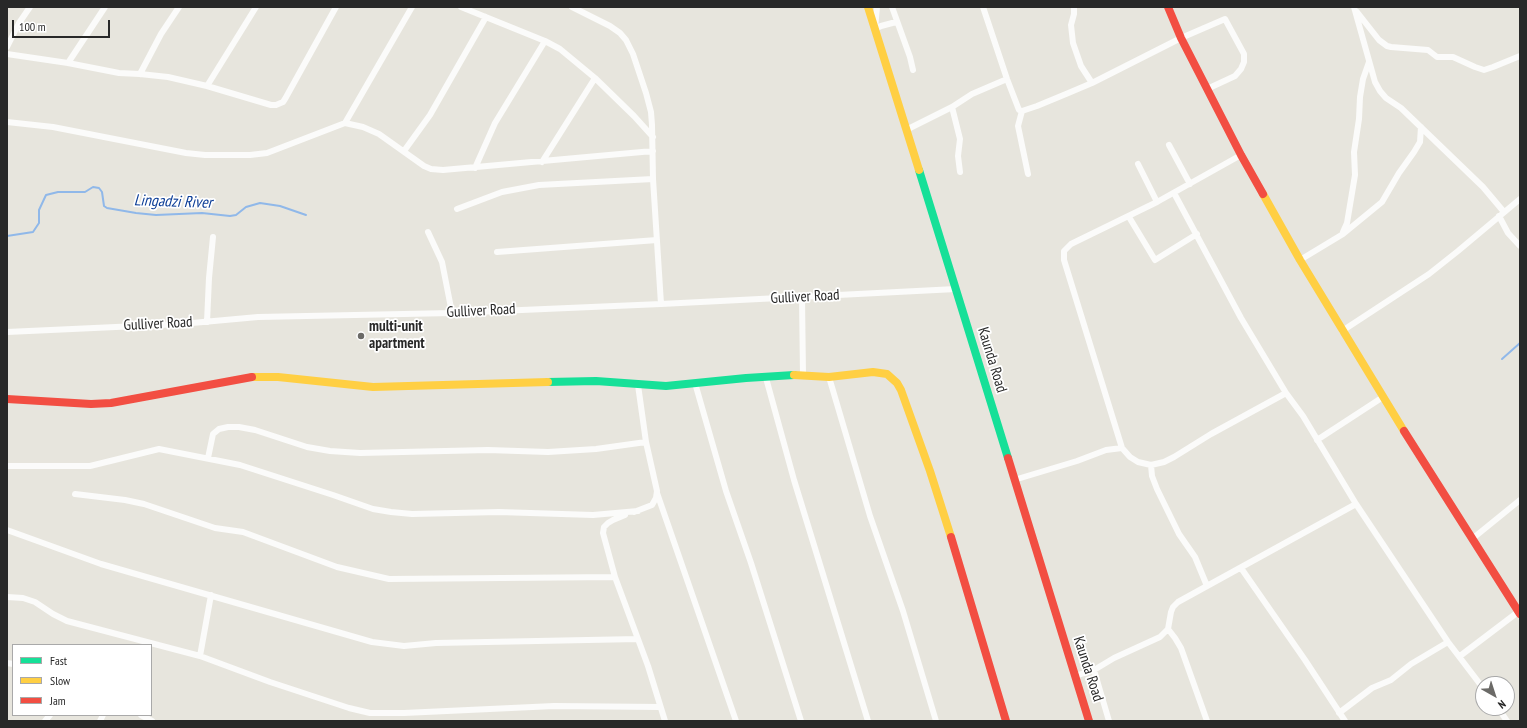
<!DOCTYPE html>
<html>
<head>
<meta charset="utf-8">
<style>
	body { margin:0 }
	#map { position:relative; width:1527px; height:728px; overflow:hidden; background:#e7e5dd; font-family:"PT Sans Narrow",sans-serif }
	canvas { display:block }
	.frame { position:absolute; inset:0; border:8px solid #282828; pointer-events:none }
	.legend { position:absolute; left:12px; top:644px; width:140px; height:72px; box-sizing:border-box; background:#fff; border:1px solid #a9a9a9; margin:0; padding:5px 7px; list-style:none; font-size:12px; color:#282828 }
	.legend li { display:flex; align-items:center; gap:8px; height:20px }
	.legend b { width:20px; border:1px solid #a9a9a9 }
	.north { position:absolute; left:1475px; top:676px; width:40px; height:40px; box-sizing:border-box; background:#fff; border:1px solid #a9a9a9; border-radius:50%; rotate:141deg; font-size:11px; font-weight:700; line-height:16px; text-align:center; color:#282828 }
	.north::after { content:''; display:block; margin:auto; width:14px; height:18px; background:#6b6a67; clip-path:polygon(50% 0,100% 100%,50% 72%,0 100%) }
	.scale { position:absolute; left:12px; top:20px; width:98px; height:18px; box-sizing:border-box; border:2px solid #282828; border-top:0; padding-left:5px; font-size:12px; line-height:14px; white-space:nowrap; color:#282828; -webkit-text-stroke:3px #fff; paint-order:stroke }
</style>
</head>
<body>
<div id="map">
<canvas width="1527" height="728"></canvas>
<div class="frame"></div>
<ul class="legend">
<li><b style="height:5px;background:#16e098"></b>Fast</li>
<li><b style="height:5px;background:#ffcf43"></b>Slow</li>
<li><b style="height:5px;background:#f24e42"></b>Jam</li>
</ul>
<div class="north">N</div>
<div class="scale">100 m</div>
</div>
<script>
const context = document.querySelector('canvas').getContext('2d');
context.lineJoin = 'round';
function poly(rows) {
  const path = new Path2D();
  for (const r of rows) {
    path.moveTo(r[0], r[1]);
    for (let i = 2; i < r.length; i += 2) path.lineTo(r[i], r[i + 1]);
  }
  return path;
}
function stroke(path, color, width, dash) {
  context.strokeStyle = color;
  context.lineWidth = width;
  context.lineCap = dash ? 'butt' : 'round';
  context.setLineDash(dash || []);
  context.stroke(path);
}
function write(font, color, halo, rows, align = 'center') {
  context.font = font + ' "PT Sans Narrow",sans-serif';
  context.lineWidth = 3.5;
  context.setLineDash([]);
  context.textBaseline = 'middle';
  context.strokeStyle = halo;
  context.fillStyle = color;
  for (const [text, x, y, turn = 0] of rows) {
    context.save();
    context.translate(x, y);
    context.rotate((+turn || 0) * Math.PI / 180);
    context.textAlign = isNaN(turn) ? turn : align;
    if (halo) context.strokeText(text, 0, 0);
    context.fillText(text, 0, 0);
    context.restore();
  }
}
stroke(poly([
	[7,236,33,232,39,223,39,210,46,195,58,192,85,192,93,187,99,188,102,192,104,206,107,208,136,213,156,215,202,213,230,216,236,215,246,207,260,203,280,206,306,215],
	[1502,359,1520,343]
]), '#90b8e9', 2);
stroke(poly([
	[461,7,545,41,560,49,595,78,634,116,653,137],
	[572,7,610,26,620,33,626,40,633,54,646,93,651,112,652,125,653,179,661,304],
	[892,7,910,57,913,70],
	[983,7,1007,79,1019,110,1022,111,1037,106,1066,94,1092,83,1181,38,1225,19,1244,54,1244,62,1241,69,1235,76,1207,89],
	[1074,7,1074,14,1071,25,1073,43,1081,66,1092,83],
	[1354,7,1375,82,1380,91,1386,98,1401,108,1483,187,1504,212],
	[1357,12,1379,40,1387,46,1391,47,1428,50,1437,57,1453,57,1475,67,1484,70,1493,67,1520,56],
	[875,29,881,26,896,22],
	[875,29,877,7],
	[7,47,19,23,30,7],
	[7,54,68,63,119,73,140,74,168,77,207,86,271,105,276,105,283,102,285,99,336,7],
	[68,63,105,7],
	[140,74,161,34,179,7],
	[207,86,256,7],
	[952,107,960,139,958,156,960,172],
	[1022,111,1018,126,1028,174],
	[7,122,53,127,186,153,205,155,250,155,267,153,345,123,363,127,379,134,424,166,431,169,443,170,653,151],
	[345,123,412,7],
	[906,130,952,107,972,94,1007,79],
	[1169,145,1190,184],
	[404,151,430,115,486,17],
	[1241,155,1157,202,1071,244,1064,251,1064,260,1122,448,1130,457,1138,462,1151,465,1164,462,1174,457,1211,434,1286,393],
	[542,162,595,78],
	[1138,164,1157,202],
	[475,168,495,123,545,41],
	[1174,193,1241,318,1286,393,1303,416,1356,504,1448,642,1483,688],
	[457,209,502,192,539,185,653,179],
	[1499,216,1508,233,1520,246],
	[1129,217,1155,260,1197,234],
	[428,232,442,262,452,313],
	[1343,232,1347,223,1355,175,1354,152,1359,119,1360,97,1363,79,1369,62],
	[497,252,657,240],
	[1300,260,1343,234,1382,202,1399,173,1414,152,1420,142,1421,127],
	[802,298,803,375],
	[207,322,209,278,213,237],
	[1342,331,1429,274,1458,251,1520,199],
	[7,332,181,324,258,317,452,313,661,304,956,289],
	[829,377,870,516,903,611,936,721],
	[766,378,794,480,868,721],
	[695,383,726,491,751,563,801,721],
	[1317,440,1383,397],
	[208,458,213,434,219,429,228,427,239,427,255,430,307,447,330,451,360,453,488,450,548,452,596,449,646,442],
	[1151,465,1152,476,1157,489,1179,534,1195,557,1207,586],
	[7,466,90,466,159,449,240,465,333,495,373,509,391,512,412,514,499,512,593,515,638,511],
	[1014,480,1077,461,1106,450,1122,448],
	[657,493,736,721],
	[75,494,125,500,144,504,215,528,243,532,337,567,389,579,615,577],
	[634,512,652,505,656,498,657,491,646,442,638,385],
	[625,515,613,520,608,523,604,527,603,533,615,577,648,666,665,721],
	[7,530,101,564,372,642,404,646,436,643,638,639],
	[1472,539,1520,500],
	[1241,568,1305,660,1345,721],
	[7,597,23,598,35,602,53,614,67,621,200,656,270,682,349,708,370,713,404,713,554,706,660,707],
	[1168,629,1175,638,1181,648,1207,721],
	[200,656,211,595],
	[1460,656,1518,612],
	[7,663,13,664],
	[1094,670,1109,721],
	[1075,676,1094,670,1114,658,1160,637,1168,629,1171,612,1173,607,1178,602,1356,504],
	[1498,708,1507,721],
	[1339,713,1372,688,1391,680,1411,664,1448,642],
	[141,715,152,721],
	[45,721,50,715],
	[100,721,103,715]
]), '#fbfbfa', 6);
stroke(poly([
	[919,170,1008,458],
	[548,382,596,381,666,386,746,378,794,375]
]), '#16e098', 8);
stroke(poly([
	[868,7,919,170],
	[1263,194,1300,260,1404,431],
	[794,375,829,377,873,372,887,374,897,383,901,390,930,471,951,537],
	[252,377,278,377,373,387,548,382]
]), '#ffcf43', 8);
stroke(poly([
	[1168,7,1181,38,1241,155,1263,194],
	[7,399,91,404,111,403,252,377],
	[1404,431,1520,614],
	[1008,458,1089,721],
	[951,537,1006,721]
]), '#f24e42', 8);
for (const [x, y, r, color] of [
	[361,336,4,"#6b6a67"]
]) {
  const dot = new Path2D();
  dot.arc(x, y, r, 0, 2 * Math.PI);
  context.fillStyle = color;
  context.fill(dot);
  stroke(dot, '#fff', 1.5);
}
write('15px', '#282828', '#fff', [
	["Gulliver Road",805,297,-3],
	["Gulliver Road",481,311,-3],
	["Gulliver Road",158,324,-3],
	["Kaunda Road",992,360,73],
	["Kaunda Road",1088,669,72]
]);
write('bold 15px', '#282828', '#fff', [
	["multi-unit",369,327],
	["apartment",369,344]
], 'left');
write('italic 16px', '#0d3e97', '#fff', [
	["Lingadzi River",173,202,2]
]);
</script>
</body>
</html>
